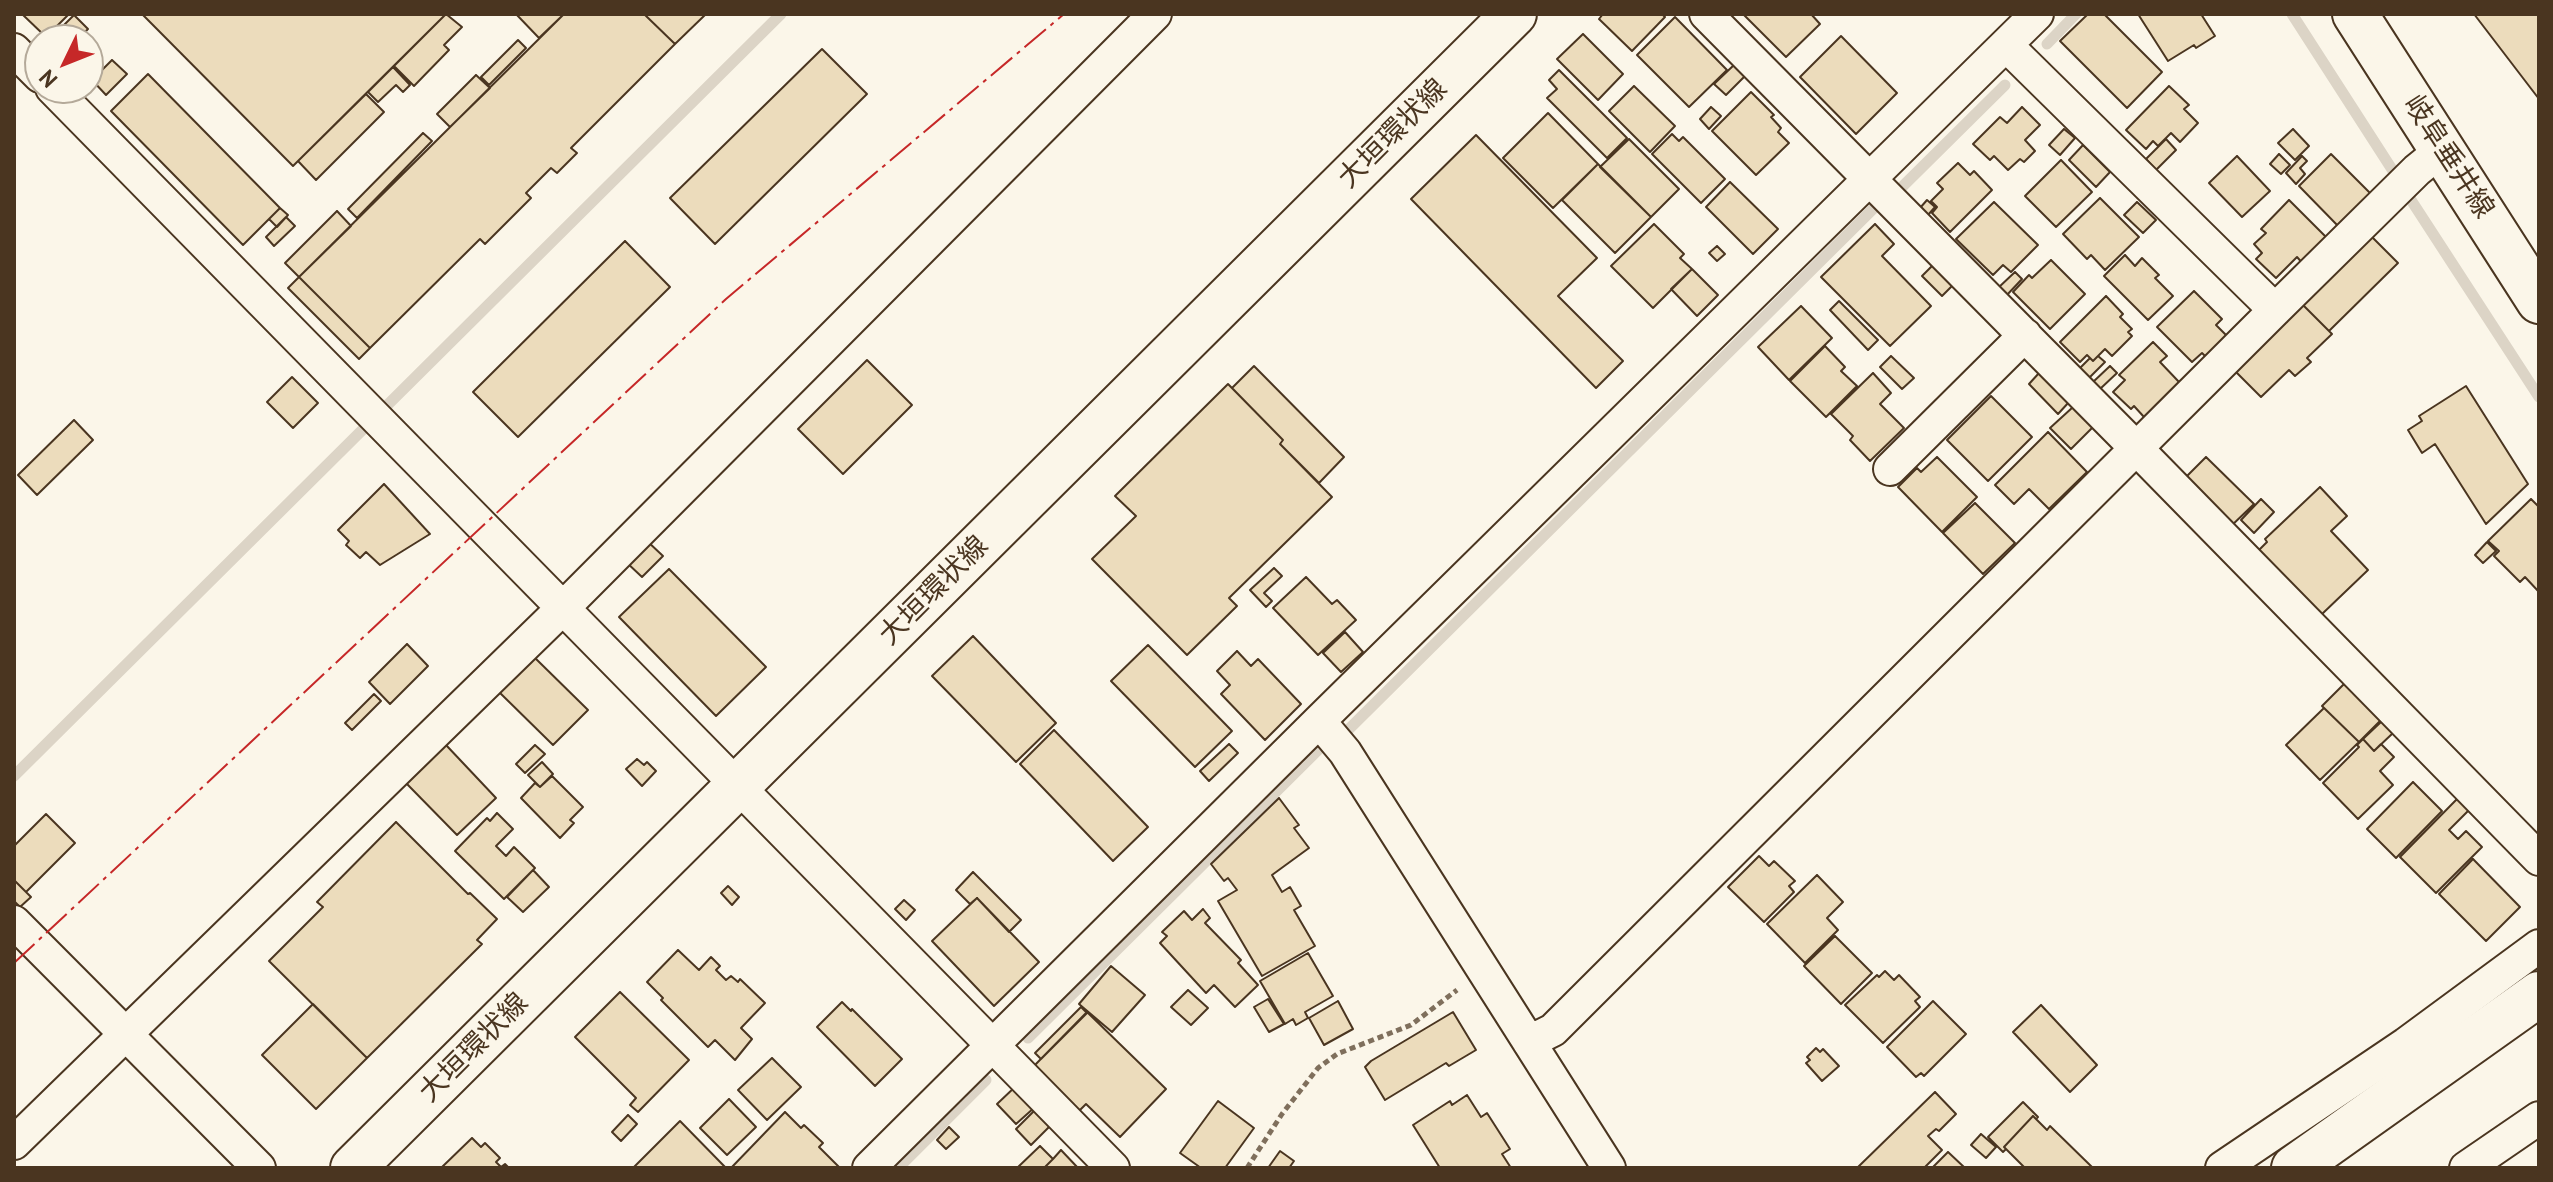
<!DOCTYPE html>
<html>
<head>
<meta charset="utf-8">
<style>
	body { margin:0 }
	#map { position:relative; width:2553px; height:1182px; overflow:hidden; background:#fbf6e9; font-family:"PT Sans",sans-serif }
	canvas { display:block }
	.frame { position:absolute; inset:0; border:16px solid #4a3520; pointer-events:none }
	.north { position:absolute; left:24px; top:24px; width:80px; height:80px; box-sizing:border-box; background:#fbf6e9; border:2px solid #b4a999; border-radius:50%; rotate:227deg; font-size:22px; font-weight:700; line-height:32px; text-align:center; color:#4a3520 }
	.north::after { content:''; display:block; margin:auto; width:28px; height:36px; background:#c62828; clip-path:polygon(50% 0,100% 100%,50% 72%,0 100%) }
</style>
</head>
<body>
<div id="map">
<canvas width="2553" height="1182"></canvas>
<div class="frame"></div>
<div class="north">N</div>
</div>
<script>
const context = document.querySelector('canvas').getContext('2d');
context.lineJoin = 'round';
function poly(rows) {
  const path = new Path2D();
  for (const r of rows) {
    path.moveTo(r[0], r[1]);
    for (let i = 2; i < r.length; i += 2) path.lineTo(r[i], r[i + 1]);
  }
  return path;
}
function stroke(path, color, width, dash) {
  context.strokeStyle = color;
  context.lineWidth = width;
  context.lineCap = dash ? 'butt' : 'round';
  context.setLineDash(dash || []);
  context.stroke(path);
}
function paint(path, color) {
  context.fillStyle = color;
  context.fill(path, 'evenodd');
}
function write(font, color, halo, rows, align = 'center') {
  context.font = font + ' "PT Sans","Noto Sans JP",sans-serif';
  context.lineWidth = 6;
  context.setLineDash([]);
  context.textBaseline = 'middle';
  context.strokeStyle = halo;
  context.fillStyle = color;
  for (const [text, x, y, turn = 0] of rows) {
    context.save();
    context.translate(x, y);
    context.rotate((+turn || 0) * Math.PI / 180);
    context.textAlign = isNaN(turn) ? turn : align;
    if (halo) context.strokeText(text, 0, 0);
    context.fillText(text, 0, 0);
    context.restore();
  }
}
stroke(poly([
	[2292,14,2395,174],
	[2047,44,2076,14],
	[1903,186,2005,85],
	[2411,200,2539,397],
	[1349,729,1876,206],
	[14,776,781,14],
	[1028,1038,1321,747],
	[898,1168,986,1080]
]), '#dcd4c6', 11);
const building = poly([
	[22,14,69,14,46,37,22,14],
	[142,14,446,14,293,166,142,14],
	[446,14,462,27,444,45,449,50,414,86,394,66,446,14],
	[516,14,564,14,539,38,516,14],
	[564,14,644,14,675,44,571,148,577,153,557,173,551,168,526,193,531,198,485,244,480,239,370,348,299,277,564,14],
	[644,14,706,14,675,44,644,14],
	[1603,14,1662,14,1665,17,1632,51,1599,19,1603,14],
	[1743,14,1811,14,1820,24,1786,57,1743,14],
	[2088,14,2104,14,2162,72,2127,108,2060,41,2088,14],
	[2138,14,2201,14,2215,36,2196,48,2194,45,2168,61,2138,14],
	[2474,14,2539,14,2539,99,2474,14],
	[74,15,88,29,77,40,49,40,74,15],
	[1675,17,1727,70,1689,107,1637,55,1675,17],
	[1583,34,1623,74,1598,100,1557,59,1583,34],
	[1841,36,1897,93,1856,134,1800,77,1841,36],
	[518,40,526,48,489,85,481,77,518,40],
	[822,49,867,94,715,244,670,198,822,49],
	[112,60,127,74,106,95,92,80,112,60],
	[1735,64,1746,75,1726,95,1714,84,1735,64],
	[393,67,410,85,403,92,396,85,378,102,368,92,393,67],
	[1559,70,1627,138,1607,158,1547,98,1557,89,1549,80,1559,70],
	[148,74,280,208,243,245,111,111,148,74],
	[476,75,490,88,450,127,437,114,476,75],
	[1634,86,1675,126,1650,152,1609,111,1634,86],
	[2169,86,2189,105,2184,109,2198,123,2180,142,2171,133,2158,146,2153,141,2146,149,2126,130,2169,86],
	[1751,92,1774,115,1771,117,1781,128,1778,132,1789,143,1756,175,1712,131,1751,92],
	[366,94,384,112,316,180,298,161,366,94],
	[1711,107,1721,116,1709,129,1700,119,1711,107],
	[2022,107,2040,125,2025,140,2035,151,2024,162,2020,159,2008,170,1994,156,1990,160,1973,144,2000,117,2007,123,2022,107],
	[1548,113,1598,164,1553,208,1503,158,1548,113],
	[2064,129,2075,138,2060,155,2049,145,2064,129],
	[2293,129,2309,146,2295,160,2278,143,2293,129],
	[423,133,432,141,357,218,348,209,423,133],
	[1672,134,1679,141,1683,137,1725,179,1701,203,1652,154,1672,134],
	[1476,135,1597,258,1558,296,1623,361,1596,388,1411,199,1476,135],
	[1629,139,1679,189,1651,217,1600,167,1629,139],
	[2166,139,2176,150,2156,170,2146,159,2166,139],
	[2083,145,2110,172,2096,187,2069,160,2083,145],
	[2279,154,2290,165,2281,174,2270,164,2279,154],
	[2331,154,2372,195,2340,228,2299,186,2331,154],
	[2237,156,2270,191,2242,217,2209,183,2237,156],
	[2302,156,2307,161,2300,168,2305,174,2296,184,2286,173,2302,156],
	[2061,160,2092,192,2056,227,2025,196,2061,160],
	[1958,163,1970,175,1974,171,1992,190,1950,232,1932,213,1937,207,1931,201,1943,189,1937,183,1958,163],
	[1598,164,1651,217,1615,253,1562,200,1598,164],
	[1730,182,1778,229,1753,254,1706,207,1730,182],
	[2100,198,2139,237,2105,270,2091,255,2087,259,2063,234,2100,198],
	[1927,200,1935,207,1928,215,1920,208,1927,200],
	[2289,200,2330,241,2305,266,2297,257,2276,278,2256,259,2262,253,2254,244,2266,233,2261,229,2289,200],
	[1994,202,2038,245,2011,272,2003,265,1993,275,1956,239,1994,202],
	[2137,202,2156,220,2143,233,2124,215,2137,202],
	[280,208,288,215,277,227,269,219,280,208],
	[337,211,351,226,299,277,285,263,337,211],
	[286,217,295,226,274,246,266,237,286,217],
	[1654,224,1684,254,1680,258,1692,269,1653,308,1611,266,1654,224],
	[1875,224,1894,244,1882,256,1931,306,1890,346,1821,277,1875,224],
	[2371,236,2398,263,2329,331,2301,303,2371,236],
	[625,241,670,287,518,437,473,392,625,241],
	[1717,246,1725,254,1717,261,1709,253,1717,246],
	[2125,255,2135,266,2142,258,2159,275,2155,278,2173,296,2148,320,2104,276,2125,255],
	[2051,260,2085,294,2050,329,2013,292,2029,275,2032,278,2051,260],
	[1933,265,1953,285,1942,296,1922,276,1933,265],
	[1692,269,1718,295,1697,316,1671,289,1692,269],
	[2015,272,2022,279,2006,296,1998,288,2015,272],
	[299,277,370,348,359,359,288,288,299,277],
	[2194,291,2222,319,2216,325,2227,336,2206,357,2202,353,2192,362,2157,327,2194,291],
	[2106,296,2123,314,2120,317,2132,329,2128,332,2132,336,2112,356,2105,349,2093,361,2087,355,2080,362,2060,342,2106,296],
	[1839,301,1878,340,1868,350,1830,310,1839,301],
	[2301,303,2332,334,2307,358,2311,362,2295,376,2289,370,2261,397,2233,369,2301,303],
	[1801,306,1832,338,1789,380,1758,347,1801,306],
	[2153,342,2167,356,2160,362,2179,382,2144,417,2134,406,2131,409,2113,392,2125,380,2119,375,2153,342],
	[1825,346,1845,367,1841,371,1857,386,1826,417,1790,381,1825,346],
	[1891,356,1914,378,1902,389,1880,367,1891,356],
	[2098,356,2105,362,2088,379,2079,369,2090,358,2093,361,2098,356],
	[867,360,912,405,843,474,798,429,867,360],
	[1254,366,1344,457,1319,483,1280,444,1283,440,1232,388,1254,366],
	[2110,366,2117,373,2100,389,2093,382,2110,366],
	[1873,373,1891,393,1880,404,1904,428,1870,461,1850,440,1853,436,1831,414,1873,373],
	[2039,373,2069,402,2058,414,2029,384,2039,373],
	[292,377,318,403,293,428,267,402,292,377],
	[1228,384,1283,440,1280,444,1332,497,1229,598,1237,606,1187,655,1092,559,1136,516,1115,496,1228,384],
	[2466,386,2528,484,2486,524,2435,444,2422,453,2408,430,2422,421,2419,416,2466,386],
	[1991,396,2032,437,1988,481,1947,440,1991,396],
	[2073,407,2093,427,2071,449,2050,428,2073,407],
	[74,420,93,440,37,495,18,475,74,420],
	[2048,432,2087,472,2049,509,2029,489,2014,504,1995,485,2048,432],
	[1937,457,1977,497,1942,532,1898,487,1917,468,1921,472,1937,457],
	[2206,457,2254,504,2228,529,2181,482,2206,457],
	[384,484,430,534,380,565,366,552,360,558,346,545,349,541,338,530,384,484],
	[2320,487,2347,516,2331,531,2368,570,2321,615,2259,550,2267,542,2265,539,2320,487],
	[2261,499,2274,512,2254,533,2241,520,2261,499],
	[2531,499,2539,507,2539,592,2525,577,2520,582,2494,556,2499,551,2488,541,2531,499],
	[1975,503,2015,543,1983,574,1943,533,1975,503],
	[646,540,663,556,642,577,625,561,646,540],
	[2487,542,2496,551,2483,563,2475,555,2487,542],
	[1274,568,1282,576,1264,593,1272,601,1266,607,1250,590,1274,568],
	[669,569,766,667,716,716,619,617,669,569],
	[1306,577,1332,604,1337,600,1356,620,1318,655,1273,608,1306,577],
	[1345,632,1363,652,1341,672,1323,653,1345,632],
	[973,636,1056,723,1016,762,932,676,973,636],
	[407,644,428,666,390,704,369,682,407,644],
	[1148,645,1232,731,1195,767,1111,681,1148,645],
	[1237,651,1251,666,1258,659,1301,704,1265,740,1221,694,1230,685,1217,671,1237,651],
	[532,655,588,710,553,745,497,690,532,655],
	[2344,684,2381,720,2359,742,2322,706,2344,684],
	[374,694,381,701,352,730,345,723,374,694],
	[2324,708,2359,742,2320,780,2286,745,2324,708],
	[2382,721,2393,733,2374,751,2363,739,2382,721],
	[1054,730,1148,827,1113,861,1020,764,1054,730],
	[2363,739,2374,751,2381,744,2394,757,2380,771,2393,785,2358,819,2323,783,2359,747,2357,745,2363,739],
	[1229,744,1238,753,1209,781,1200,771,1229,744],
	[446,745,496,798,457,835,406,783,446,745],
	[535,745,545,754,525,773,516,764,535,745],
	[637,759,644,765,647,762,656,771,642,786,626,769,637,759],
	[542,762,553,774,540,787,528,775,542,762],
	[552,776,583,807,570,820,574,823,560,838,521,798,535,783,540,787,552,776],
	[2413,782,2442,811,2396,858,2367,829,2413,782],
	[1279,798,1299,825,1294,828,1309,848,1272,875,1282,892,1290,887,1301,906,1294,910,1315,946,1262,976,1218,901,1237,890,1228,878,1224,881,1211,864,1279,798],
	[2457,799,2469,810,2449,830,2458,839,2466,831,2482,847,2436,893,2400,857,2457,799],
	[497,813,513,829,496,846,506,856,514,847,535,868,504,899,455,851,487,818,490,821,497,813],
	[46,814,75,843,26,892,14,880,14,846,46,814],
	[396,822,468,894,470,893,497,919,477,940,482,944,367,1058,269,961,323,907,317,902,396,822],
	[1759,856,1769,866,1774,861,1795,881,1789,886,1794,892,1764,922,1728,887,1759,856],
	[2473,859,2520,907,2486,941,2439,894,2473,859],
	[533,870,549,887,523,912,507,897,533,870],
	[973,872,1021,920,1009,932,977,898,970,904,956,890,973,872],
	[1817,875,1843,902,1827,918,1838,930,1805,963,1767,924,1817,875],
	[14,880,31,897,20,907,14,901,14,880],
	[728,886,739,897,732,905,721,893,728,886],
	[977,898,1039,962,994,1006,932,941,977,898],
	[904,900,915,910,906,920,895,909,904,900],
	[1203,909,1210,918,1205,923,1241,960,1238,963,1258,985,1235,1007,1214,985,1206,993,1160,943,1167,936,1162,932,1184,911,1192,920,1203,909],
	[1835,936,1872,973,1841,1004,1804,966,1835,936],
	[678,950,699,970,711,957,720,966,716,970,726,980,731,976,738,982,740,979,765,1003,741,1028,752,1039,735,1060,715,1040,708,1047,661,1000,663,998,647,982,678,950],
	[1308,953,1333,996,1305,1012,1308,1018,1296,1025,1293,1019,1285,1024,1260,981,1308,953],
	[1111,966,1145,995,1112,1032,1079,1004,1111,966],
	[1885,971,1894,980,1899,975,1920,997,1915,1001,1920,1007,1883,1043,1845,1005,1877,975,1879,977,1885,971],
	[1188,990,1208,1008,1191,1025,1171,1007,1188,990],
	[620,992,689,1060,638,1112,630,1105,636,1098,575,1037,620,992],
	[1268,999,1284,1024,1269,1032,1254,1007,1268,999],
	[1338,1001,1353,1029,1324,1045,1309,1018,1338,1001],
	[1933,1001,1966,1034,1924,1076,1921,1073,1916,1077,1887,1047,1933,1001],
	[842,1002,851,1011,852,1009,902,1059,875,1086,817,1027,842,1002],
	[313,1004,367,1058,316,1109,262,1055,313,1004],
	[2041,1005,2097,1065,2070,1092,2013,1032,2041,1005],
	[1081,1007,1087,1013,1041,1059,1035,1053,1081,1007],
	[1087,1012,1166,1089,1120,1137,1086,1104,1079,1111,1033,1067,1087,1012],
	[1453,1012,1476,1050,1449,1066,1446,1063,1385,1100,1365,1067,1371,1061,1453,1012],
	[1816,1048,1820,1052,1823,1049,1839,1066,1822,1081,1806,1063,1810,1060,1807,1057,1816,1048],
	[772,1058,801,1087,767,1120,738,1090,772,1058],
	[1016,1086,1035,1107,1016,1124,997,1104,1016,1086],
	[1935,1092,1956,1114,1939,1131,1936,1129,1928,1136,1942,1150,1924,1168,1857,1168,1935,1092],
	[1467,1095,1481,1117,1487,1113,1510,1149,1502,1154,1511,1168,1440,1168,1413,1125,1450,1101,1452,1105,1467,1095],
	[729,1099,756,1127,727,1155,700,1128,729,1099],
	[1218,1101,1254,1128,1225,1168,1201,1168,1180,1153,1218,1101],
	[2023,1102,2038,1117,2036,1119,2033,1116,2004,1147,2006,1149,2003,1152,1988,1137,2023,1102],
	[1038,1107,1053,1123,1031,1145,1016,1129,1038,1107],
	[785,1112,801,1128,804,1125,823,1143,819,1147,840,1168,731,1168,785,1112],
	[628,1115,637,1124,621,1141,612,1132,628,1115],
	[2033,1116,2047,1130,2050,1126,2093,1168,2025,1168,2004,1147,2033,1116],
	[680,1121,726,1168,633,1168,680,1121],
	[949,1127,959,1137,946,1149,937,1140,949,1127],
	[1981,1134,1996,1147,1986,1158,1971,1145,1981,1134],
	[472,1138,481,1147,485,1143,500,1158,496,1162,501,1167,505,1164,509,1168,441,1168,472,1138],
	[1040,1146,1053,1159,1044,1168,1017,1168,1040,1146],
	[1061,1150,1078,1168,1044,1168,1053,1159,1061,1150],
	[1280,1151,1294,1161,1289,1168,1268,1168,1280,1151],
	[1948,1152,1965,1168,1932,1168,1948,1152]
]);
paint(building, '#ecdcbc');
stroke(building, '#4a3520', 2);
const minor = poly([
	[1706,14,2136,448,2539,859],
	[2006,45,2275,310],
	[14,50,40,76],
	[52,88,1113,1168],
	[1890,469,2025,335],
	[1319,721,1345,752,1609,1168],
	[14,922,259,1168],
	[1529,1042,1553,1030,2275,310,2417,170,2443,149],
	[14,1143,564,607,1155,14],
	[869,1168,1319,721,2037,14],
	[2222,1168,2406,1044,2539,946],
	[2466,1168,2539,1118]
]);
const primary = poly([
	[2355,14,2539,301],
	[353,1168,1514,14]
]);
const motorway = poly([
	[2294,1168,2539,994]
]);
stroke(minor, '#4a3520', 36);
stroke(primary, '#4a3520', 48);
stroke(motorway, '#4a3520', 48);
stroke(poly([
	[1247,1168,1282,1114,1318,1068,1337,1054,1411,1025,1457,990]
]), '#7f6f5c', 5, [6, 4]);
stroke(minor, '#fbf6e9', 32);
stroke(primary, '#fbf6e9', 44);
stroke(motorway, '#fbf6e9', 44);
stroke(poly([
	[14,963,726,299,1064,14]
]), '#c62828', 2, [28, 6, 4, 6]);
write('28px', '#4a3520', '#fbf6e9', [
	["大垣環状線",1393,134,-45],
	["岐阜垂井線",2448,157,57],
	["大垣環状線",934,591,-45],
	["大垣環状線",474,1048,-45]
]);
</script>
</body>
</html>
